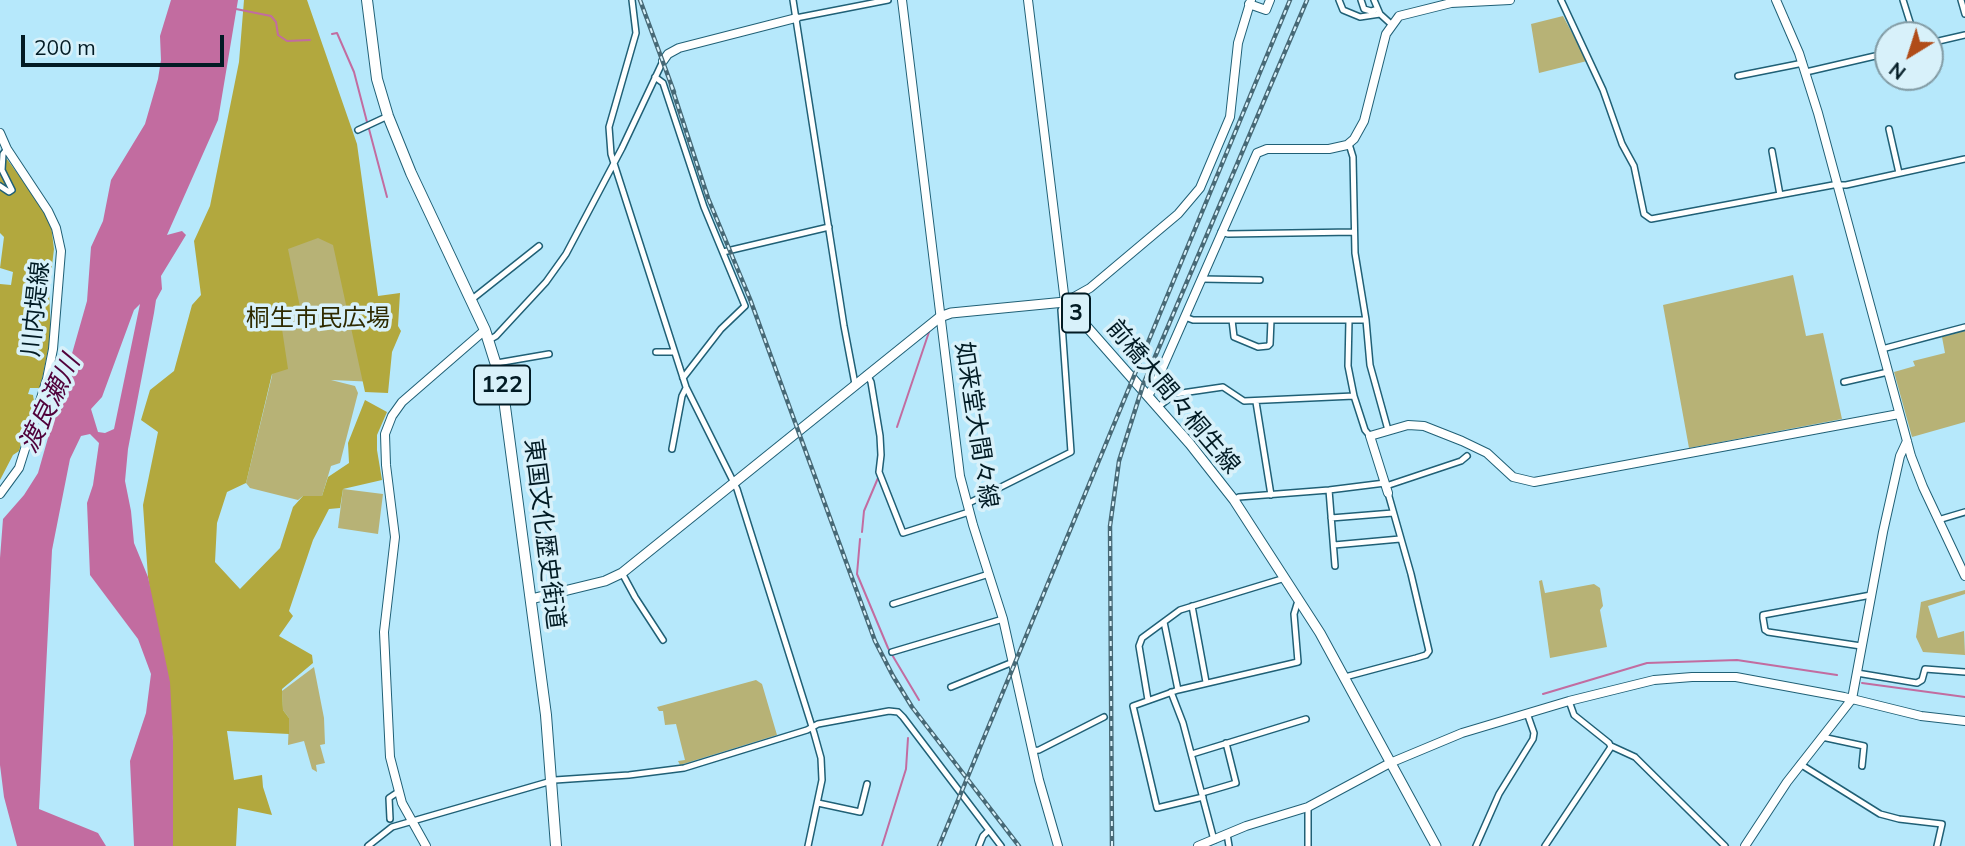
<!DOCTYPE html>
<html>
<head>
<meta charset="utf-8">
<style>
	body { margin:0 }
	#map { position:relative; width:1965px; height:846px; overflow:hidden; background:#b6e8fb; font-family:Mulish,sans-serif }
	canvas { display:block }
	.north { position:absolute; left:1874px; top:21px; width:70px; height:70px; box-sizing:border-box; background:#d8f1fa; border:2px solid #829ba4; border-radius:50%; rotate:218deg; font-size:19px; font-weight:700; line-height:28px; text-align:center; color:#021b24 }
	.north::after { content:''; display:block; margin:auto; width:24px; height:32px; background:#b04c18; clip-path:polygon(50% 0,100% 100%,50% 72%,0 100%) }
	.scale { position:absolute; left:21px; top:35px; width:203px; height:32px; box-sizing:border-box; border:4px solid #021b24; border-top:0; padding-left:9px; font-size:21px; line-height:24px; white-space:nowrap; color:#021b24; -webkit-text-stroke:5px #d8f1fa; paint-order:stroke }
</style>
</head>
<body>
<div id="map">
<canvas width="1965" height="846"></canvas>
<div class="north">N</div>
<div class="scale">200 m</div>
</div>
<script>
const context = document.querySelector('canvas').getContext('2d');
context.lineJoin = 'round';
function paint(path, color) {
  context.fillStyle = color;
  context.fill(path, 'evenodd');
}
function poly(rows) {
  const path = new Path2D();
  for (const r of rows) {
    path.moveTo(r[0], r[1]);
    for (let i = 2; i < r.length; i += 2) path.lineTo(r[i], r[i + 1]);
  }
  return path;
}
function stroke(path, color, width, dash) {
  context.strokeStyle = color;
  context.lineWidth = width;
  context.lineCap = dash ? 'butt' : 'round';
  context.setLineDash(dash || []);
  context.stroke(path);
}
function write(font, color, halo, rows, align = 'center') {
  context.font = font + ' Mulish,"Noto Sans JP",sans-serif';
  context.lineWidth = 7;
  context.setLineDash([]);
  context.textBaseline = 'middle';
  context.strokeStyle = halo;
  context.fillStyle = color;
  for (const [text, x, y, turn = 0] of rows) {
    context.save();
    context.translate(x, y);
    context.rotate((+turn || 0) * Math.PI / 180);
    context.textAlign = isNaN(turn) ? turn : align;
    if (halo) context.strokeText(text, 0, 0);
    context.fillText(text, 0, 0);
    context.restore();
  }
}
paint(poly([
	[1563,16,1587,61,1539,73,1531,24],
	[320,142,377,382,331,380,355,386,358,393,340,463,331,466,322,496,303,496,298,500,250,488,246,483,272,376,280,217],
	[1793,275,1806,336,1823,333,1842,419,1689,448,1663,305],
	[1965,331,1965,422,1912,437,1894,372,1915,366,1913,361,1945,353,1942,337],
	[343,489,383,494,378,534,338,528],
	[1542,580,1545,593,1594,584,1600,588,1603,606,1600,610,1607,647,1550,658,1539,581],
	[1965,590,1965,594,1928,606,1938,638,1964,631,1965,655,1923,652,1916,637,1921,602],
	[314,667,324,718,325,744,320,745,325,763,316,765,317,772,312,769,304,741,288,745,289,718,283,710,282,691],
	[756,680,762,684,777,735,680,765,678,761,685,760,676,724,665,725,663,711,659,711,657,707]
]), '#b7b276');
paint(poly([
	[244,0,307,0,357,144,378,296,400,293,398,326,401,331,392,352,388,393,365,392,333,245,318,238,288,249,300,307,279,309,288,369,272,374,246,483,227,492,217,523,215,562,240,589,280,548,293,507,303,496,322,496,328,477,349,463,348,443,365,400,387,412,377,435,377,450,382,480,343,489,340,508,329,509,313,540,289,611,293,616,279,636,312,655,313,663,282,689,283,710,289,718,289,734,227,731,234,780,262,775,263,787,272,815,238,808,236,846,173,846,173,741,148,577,143,505,158,432,141,420,150,390,174,371,192,305,201,295,194,241,210,206,239,62],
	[0,158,4,161,7,159,40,205,51,225,54,249,49,291,51,335,42,379,40,388,30,388,28,394,33,395,34,401,19,451,13,455,0,480,0,284,11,285,13,272,0,268,4,237,0,233]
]), '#b2a83e');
paint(poly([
	[171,0,238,0,218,120,167,235,182,231,186,235,161,276,162,289,156,300,154,313,128,449,125,481,131,511,134,543,148,577,170,682,173,741,173,846,134,846,130,761,146,713,151,674,138,639,90,575,87,503,93,485,99,443,90,434,81,436,70,459,52,550,39,809,98,833,106,846,17,846,4,797,0,765,0,558,3,519,24,495,38,473,87,301,91,247,103,221,111,180,145,124,158,79,161,60,160,36],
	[140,304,114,429,105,433,98,432,91,409,102,397,134,310]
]), '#c26ca0');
stroke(poly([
	[236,9,271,16,276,22,278,35,287,41,310,40],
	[332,34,337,33,354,72,367,122],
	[369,129,387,197],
	[897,427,929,332],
	[862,532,864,511,878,478],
	[860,539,857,574,888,648,919,700],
	[1862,683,1965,697],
	[1543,694,1647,663,1737,660,1837,675],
	[882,846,906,769,908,738]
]), '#c26ca0', 2);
const street = poly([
	[632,0,636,33,609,127,611,154,686,387,737,489,814,733,821,758,822,780,808,846],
	[793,0,844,326,855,384],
	[1339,0,1343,10,1360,17,1380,14],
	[1361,0,1364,9,1371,11,1377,9],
	[1374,0,1380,14,1391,24],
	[1561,0,1603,90,1622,144,1634,166,1644,214,1651,219,1833,185,1846,185,1965,159],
	[1903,0,1914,35],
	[1961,0,1965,14],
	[796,18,888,0],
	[1930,43,1965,35],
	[1806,72,1888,53],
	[1738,76,1803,63],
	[655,77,663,83,704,207,745,306,721,329,683,378],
	[1889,129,1899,173],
	[358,130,388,116],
	[1349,144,1353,157,1355,253,1366,320,1370,365,1388,430],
	[1772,151,1780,195],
	[0,186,9,192,12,190,2,170,3,154,7,149],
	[1221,232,1228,234,1354,232],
	[723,252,829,227],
	[1201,279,1260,280],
	[471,300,539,246],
	[1185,317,1193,320,1366,320],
	[1232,320,1234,337,1258,347,1268,346,1270,344,1271,320],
	[1349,320,1348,366,1354,396,1365,430,1370,436],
	[489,340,496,336,546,282,566,254,622,148,663,61],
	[1882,349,1965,327],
	[656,352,674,352],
	[497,363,549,354],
	[867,374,871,382,880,436,881,455,879,472,903,533,969,512],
	[1844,382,1888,372],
	[1256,402,1271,495],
	[1158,407,1175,394,1223,387,1244,401,1354,396],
	[672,449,682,396,686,388],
	[1386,486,1461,461,1467,456],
	[1329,490,1335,566],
	[1234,500,1239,497,1329,490,1385,483],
	[967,504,1071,452,1061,310,1065,302],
	[1331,518,1393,513],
	[1938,520,1965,512],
	[1334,545,1400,539],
	[622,573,635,597,663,640],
	[893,604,989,574],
	[1192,606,1206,682],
	[1164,622,1178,690],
	[1861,646,1768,632,1765,630,1763,618,1763,615,1871,595],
	[892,652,1003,619],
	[1857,673,1917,683,1922,680,1925,669,1965,672],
	[1345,677,1416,658,1426,655,1429,651,1411,574,1388,493],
	[951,687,1013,662],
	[1171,692,1183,723,1214,840],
	[1148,700,1139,646,1142,638,1180,610,1285,578],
	[1822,737,1864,746,1862,766],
	[1611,746,1635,757,1725,846],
	[1032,751,1039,750,1104,717],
	[1192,754,1306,719],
	[1800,764,1880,814,1899,819,1942,824,1937,846],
	[1202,793,1236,783,1226,743],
	[1203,797,1157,808,1133,706,1178,690,1298,662,1294,614,1297,604,1300,602],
	[818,803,860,812,867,784],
	[1308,807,1308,846],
	[390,819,389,798,398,792],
	[1227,834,1229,846],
	[368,846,392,827,555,780,629,775,684,768,807,730,818,724,889,711,898,712,903,717,1001,846],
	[979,846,983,836,989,830],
	[1476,846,1499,794,1533,739,1534,733,1527,713],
	[1545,846,1611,747,1609,743,1574,715,1569,701]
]);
const secondary = poly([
	[902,0,960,476,973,525,1003,619,1039,780,1058,846],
	[1028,0,1065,302,1090,288,1178,214,1200,188,1230,117,1238,43,1251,0],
	[1776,0,1799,53,1818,113,1911,456,1923,487,1965,576],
	[1249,4,1266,10,1270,0],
	[663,61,668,54,679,48,796,18],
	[0,133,7,149,48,211,56,228,61,251,53,349,47,379,19,468,0,494],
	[1148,395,1154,387,1257,153,1267,149,1329,149,1347,145,1354,139,1364,121,1386,34,1399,16,1451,3,1510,0],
	[1388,493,1370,436,1408,425,1424,426,1462,441,1487,453,1513,477,1534,482,1899,414],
	[426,846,402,803,390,757,384,632,395,537,386,465,385,434,392,416,402,402,485,330],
	[1198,846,1246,826,1308,807,1390,763,1462,733,1569,701,1654,680,1692,677,1736,677,1844,697,1921,716,1965,721],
	[1745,846,1787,782,1852,699,1883,532,1900,456,1907,441]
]);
const primary = poly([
	[531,599,605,581,622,573,940,317,951,313,1065,302,1190,444,1234,500,1320,633,1436,846]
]);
const highway = poly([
	[367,0,377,79,388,116,411,173,485,330,502,384,546,715,556,846]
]);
stroke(street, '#206076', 8);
stroke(secondary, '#206076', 10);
stroke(primary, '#206076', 11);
stroke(highway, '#206076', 12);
stroke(street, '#fff', 5);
stroke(secondary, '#fff', 8);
stroke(primary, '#fff', 9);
stroke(highway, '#fff', 10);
const rail = poly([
	[640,0,674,92],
	[671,85,708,198,750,299,875,641,893,676,912,707,1019,846],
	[939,846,1290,0],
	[1112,846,1110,526,1119,461,1143,385,1307,0]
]);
stroke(rail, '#476976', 4.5);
stroke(rail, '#d8f1fa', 2, [5]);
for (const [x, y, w] of [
	[1076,313,28],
	[502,385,56]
]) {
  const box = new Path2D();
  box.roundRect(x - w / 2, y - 19.5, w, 39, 5);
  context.fillStyle = '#d8f1fa';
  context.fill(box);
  stroke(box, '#021b24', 2);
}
write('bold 23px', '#021b24', null, [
	["3",1076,313],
	["122",502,385]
]);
write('24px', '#021b24', '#d8f1fa', [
	["川内堤線",36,309,-84],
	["前橋大間々桐生線",1173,397,50],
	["如来堂大間々線",976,425,81],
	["東国文化歴史街道",544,534,83]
]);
write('24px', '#2e2a00', '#d8f1fa', [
	["桐生市民広場",318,319]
]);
write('italic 26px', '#50003a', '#d8f1fa', [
	["渡良瀬川",50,404,-64]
]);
</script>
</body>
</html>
